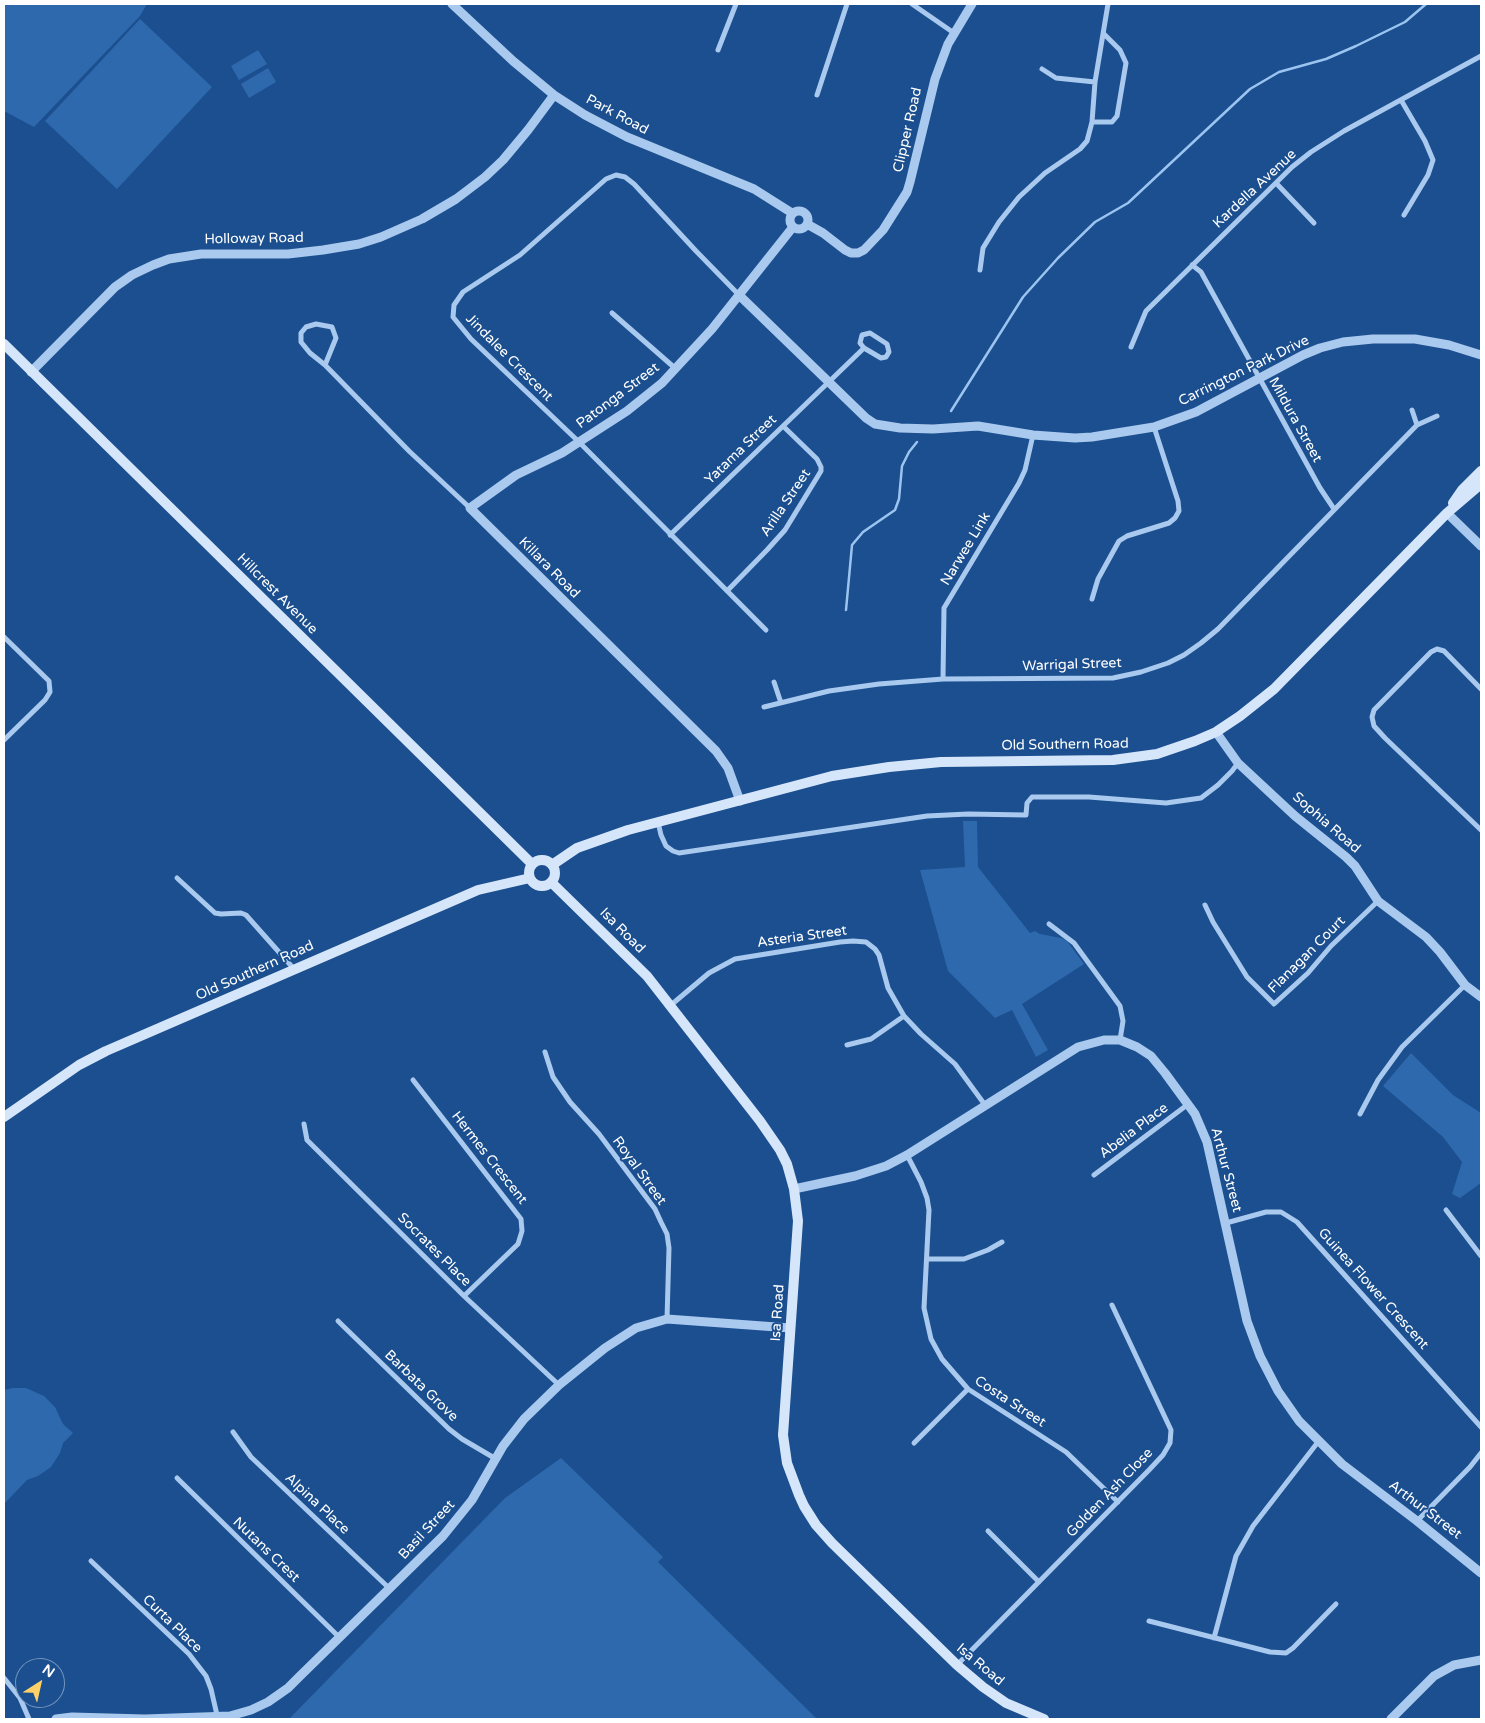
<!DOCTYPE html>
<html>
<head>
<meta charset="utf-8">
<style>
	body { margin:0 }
	#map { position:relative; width:1485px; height:1723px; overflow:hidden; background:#1b4f8f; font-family:"Varela Round",sans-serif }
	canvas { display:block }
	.frame { position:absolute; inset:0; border:5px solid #fff; pointer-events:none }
	.north { position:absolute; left:15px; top:1658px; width:50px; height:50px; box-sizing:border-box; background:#1b4f8f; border:1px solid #7695bc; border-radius:50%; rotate:35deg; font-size:14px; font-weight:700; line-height:20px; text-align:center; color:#fff }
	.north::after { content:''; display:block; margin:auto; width:18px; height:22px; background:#ffd166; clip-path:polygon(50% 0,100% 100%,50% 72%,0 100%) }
</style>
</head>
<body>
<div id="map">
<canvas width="1485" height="1723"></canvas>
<div class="frame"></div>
<div class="north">N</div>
</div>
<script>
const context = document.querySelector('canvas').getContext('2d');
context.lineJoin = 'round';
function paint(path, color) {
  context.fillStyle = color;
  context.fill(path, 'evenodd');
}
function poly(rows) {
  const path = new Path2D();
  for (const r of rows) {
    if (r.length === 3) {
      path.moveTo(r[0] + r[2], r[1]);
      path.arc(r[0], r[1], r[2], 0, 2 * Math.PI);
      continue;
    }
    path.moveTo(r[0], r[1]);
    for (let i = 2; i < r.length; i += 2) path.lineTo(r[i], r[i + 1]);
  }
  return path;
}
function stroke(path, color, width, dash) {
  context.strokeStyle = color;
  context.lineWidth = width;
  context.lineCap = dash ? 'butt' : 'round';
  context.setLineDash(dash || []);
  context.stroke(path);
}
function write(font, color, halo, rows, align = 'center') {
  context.font = font + ' "Varela Round",sans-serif';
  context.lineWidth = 4;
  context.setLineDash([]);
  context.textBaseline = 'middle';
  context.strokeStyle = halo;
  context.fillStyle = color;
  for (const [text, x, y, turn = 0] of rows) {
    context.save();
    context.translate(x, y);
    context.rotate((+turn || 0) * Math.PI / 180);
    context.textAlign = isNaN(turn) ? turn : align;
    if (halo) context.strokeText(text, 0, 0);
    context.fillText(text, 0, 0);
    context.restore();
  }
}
paint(poly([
	[4,4,147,4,140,16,34,127,4,111],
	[140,19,212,87,117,189,45,121],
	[258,50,267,64,239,80,231,66],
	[268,68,276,82,249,98,241,84],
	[963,821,977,821,978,867,1030,933,1035,931,1040,934,1061,938,1067,941,1084,964,1022,1004,1048,1050,1036,1057,1012,1010,995,1018,948,971,920,870,965,867],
	[1411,1053,1453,1095,1481,1113,1481,1183,1460,1198,1452,1194,1462,1162,1443,1137,1383,1086],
	[13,1388,26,1388,44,1396,55,1407,63,1424,73,1433,63,1443,60,1453,51,1467,38,1476,27,1480,4,1504,4,1390],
	[561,1458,663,1557,658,1562,817,1719,289,1719,505,1498]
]), '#2e69ad');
stroke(poly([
	[951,411,1023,297,1058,258,1095,222,1128,203,1250,89,1279,72,1326,59,1356,46,1405,22,1426,4],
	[846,610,852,545,863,532,895,510,899,499,902,466,909,452,917,442]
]), '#9cc4f0', 2.5);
stroke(poly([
	[912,4,954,33],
	[718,50,736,4],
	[1042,69,1056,78,1095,82],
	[817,95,847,4],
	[1401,100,1425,141,1433,160,1428,175,1404,215],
	[1092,122,1112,122,1117,116,1126,63,1120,50,1104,34],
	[1276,183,1314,223],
	[1192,265,1201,272,1320,488,1334,509],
	[980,270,983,248,999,222,1019,197,1045,173,1080,149,1087,141,1092,122,1095,82,1108,4],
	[740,296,696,251,634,184,625,177,616,175,606,179,520,255,463,292,454,305,453,317,471,339,579,442,766,630],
	[612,313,676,369],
	[1131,347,1146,311,1292,167,1311,152,1344,131,1481,56],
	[325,365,310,353,301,342,301,333,306,327,316,324,332,327,336,338,325,365,409,451,470,508],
	[1412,410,1417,425],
	[670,535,864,348,860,343,862,335,870,333,887,344,889,352,886,357,881,358,864,348],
	[727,591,767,550,785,530,821,471,821,467,817,459,783,426],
	[1092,599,1098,579,1119,541,1127,536,1169,523,1175,518,1179,511,1178,501,1154,427],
	[4,637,49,681,50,692,45,700,4,740],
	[943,679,944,608,1019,483,1025,470,1033,435],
	[774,682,781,703],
	[1481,689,1444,651,1437,649,1431,652,1374,710,1372,717,1374,726,1385,738,1481,830],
	[764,707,829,691,879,684,943,679,1113,678,1141,672,1168,663,1184,655,1201,643,1218,629,1417,425,1437,416],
	[658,822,661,835,666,846,673,851,679,853,927,816,968,814,1026,815,1027,803,1032,797,1089,797,1166,803,1201,798,1218,785,1232,771,1238,763],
	[177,878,215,913,221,914,241,913,246,915,294,969],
	[1205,905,1213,922,1247,977,1274,1004,1308,973,1331,946,1378,901],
	[1049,924,1074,943,1120,1006,1123,1021,1120,1040],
	[671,1005,709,973,735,959,840,942,853,941,866,942,875,949,879,955,888,988,904,1016,921,1034,955,1064,985,1105],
	[847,1045,871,1039,904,1016],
	[545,1052,553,1077,570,1102,599,1134,655,1209,661,1222,667,1234,669,1248,667,1319],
	[413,1080,521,1219,522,1231,518,1244,464,1296],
	[1360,1114,1378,1080,1402,1047,1465,985],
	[304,1124,307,1140,464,1296,559,1385],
	[907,1155,921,1182,927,1198,929,1210,924,1308,931,1339,942,1359,968,1389,1066,1452,1118,1502],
	[1094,1175,1187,1105],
	[1446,1210,1481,1256],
	[1226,1223,1266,1212,1281,1212,1297,1222,1481,1427],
	[927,1259,964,1259,988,1250,1002,1242],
	[338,1321,449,1429,462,1439,496,1459],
	[233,1432,251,1457,390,1589],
	[914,1443,968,1389],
	[177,1478,340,1638],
	[1417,1521,1470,1467,1481,1453],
	[988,1531,1039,1582],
	[91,1561,189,1654,206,1676,211,1689,217,1715],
	[1149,1621,1270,1652,1286,1653,1293,1648,1336,1604],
	[1214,1638,1236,1556,1253,1526,1318,1442],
	[957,1665,1149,1470,1163,1455,1170,1443,1171,1430,1112,1305],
	[4,1678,20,1698,29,1719]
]), '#a9c9ee', 5);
stroke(poly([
	[452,4,513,61,554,95,585,115,627,137,754,189,792,213],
	[799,220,9],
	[807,224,823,233,845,250,851,253,858,253,864,250,883,230,907,192,910,182,935,79,948,44,972,4],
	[740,296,866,418,875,424,900,428,933,429,978,426,1033,435,1075,438,1092,437,1154,427,1196,412,1303,355,1320,348,1343,342,1373,339,1415,339,1449,345,1481,355],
	[31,372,115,287,132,275,153,265,169,259,201,254,288,254,323,250,359,244,381,237,422,219,456,199,485,177,503,160,528,130,554,95],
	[1447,513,1481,546],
	[1216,732,1238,763,1295,816,1346,857,1355,866,1378,901,1426,937,1440,952,1465,985,1481,997],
	[740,801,728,768,716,751,470,508,516,475,562,453,579,442,627,411,662,383,712,329,793,227],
	[794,1189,855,1176,886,1166,907,1155,1078,1047,1104,1040,1120,1040,1137,1047,1151,1056,1165,1073,1195,1114,1207,1142,1247,1321,1260,1356,1278,1391,1299,1421,1342,1464,1417,1521,1481,1573],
	[56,1719,72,1717,145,1719,230,1716,251,1710,268,1702,288,1688,299,1677,443,1536,472,1500,503,1446,524,1419,559,1385,605,1348,636,1328,667,1319,790,1328],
	[1391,1719,1434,1676,1454,1665,1481,1660]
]), '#a9c9ee', 9);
stroke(poly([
	[4,344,532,864],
	[1453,503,1462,490,1481,471],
	[542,873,13],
	[552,865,577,848,628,830,832,776,889,767,941,762,1113,760,1157,754,1195,741,1216,732,1240,716,1274,689,1447,513,1481,484],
	[551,882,647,976,760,1121,780,1150,787,1164,794,1189,798,1221,783,1435,787,1463,799,1495,804,1506,816,1525,832,1543,957,1665,983,1687,1006,1703,1044,1719],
	[4,1117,79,1065,106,1051,478,890,530,878]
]), '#d6e6fa', 10);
write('14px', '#fff', '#1b4f8f', [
	["Park Road",617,115,28],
	["Clipper Road",908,130,-77],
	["Kardella Avenue",1255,189,-43],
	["Holloway Road",254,239,-1],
	["Jindalee Crescent",509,358,45],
	["Carrington Park Drive",1244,371,-26],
	["Patonga Street",618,396,-37],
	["Mildura Street",1295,420,61],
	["Yatama Street",741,450,-44],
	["Arilla Street",786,503,-56],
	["Narwee Link",966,549,-59],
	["Killara Road",549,568,45],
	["Hillcrest Avenue",277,594,45],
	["Warrigal Street",1072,665,-2],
	["Old Southern Road",1065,745,-1],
	["Sophia Road",1326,823,41],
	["Isa Road",622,931,45],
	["Asteria Street",802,937,-8],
	["Flanagan Court",1307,955,-45],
	["Old Southern Road",255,971,-24],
	["Abelia Place",1134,1131,-37],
	["Hermes Crescent",489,1158,52],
	["Arthur Street",1226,1170,75],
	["Royal Street",639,1171,54],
	["Socrates Place",434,1250,45],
	["Guinea Flower Crescent",1373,1289,48],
	["Isa Road",778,1313,-86],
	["Barbata Grove",421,1386,44],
	["Costa Street",1010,1402,33],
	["Golden Ash Close",1110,1493,-46],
	["Alpina Place",317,1504,43],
	["Arthur Street",1425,1510,37],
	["Basil Street",427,1530,-47],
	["Nutans Crest",266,1550,44],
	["Curta Place",172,1624,44],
	["Isa Road",980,1665,40]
]);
</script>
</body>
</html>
